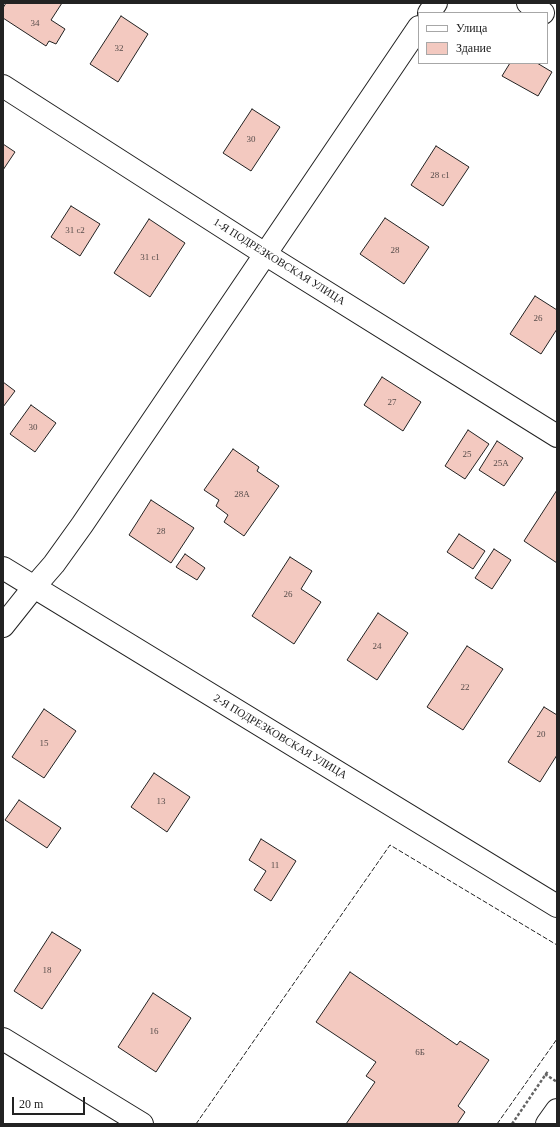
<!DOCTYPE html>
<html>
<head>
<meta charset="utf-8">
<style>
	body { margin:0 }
	#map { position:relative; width:560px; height:1127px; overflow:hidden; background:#fff; font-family:"Times New Roman",serif }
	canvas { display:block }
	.frame { position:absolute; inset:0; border:4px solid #222; pointer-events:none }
	.legend { position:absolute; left:418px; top:12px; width:130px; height:52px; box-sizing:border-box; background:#fff; border:1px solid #a7a7a7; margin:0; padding:5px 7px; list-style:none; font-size:12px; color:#222 }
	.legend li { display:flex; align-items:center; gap:8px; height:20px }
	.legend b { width:20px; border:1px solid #a7a7a7 }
	.scale { position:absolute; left:12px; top:1097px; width:73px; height:18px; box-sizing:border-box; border:2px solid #222; border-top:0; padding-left:5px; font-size:12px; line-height:14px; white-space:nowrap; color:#222; -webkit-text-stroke:3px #fff; paint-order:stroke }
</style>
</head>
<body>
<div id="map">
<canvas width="560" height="1127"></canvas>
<div class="frame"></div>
<ul class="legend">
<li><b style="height:5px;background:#fff"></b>Улица</li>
<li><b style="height:11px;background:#f3c9c0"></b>Здание</li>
</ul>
<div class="scale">20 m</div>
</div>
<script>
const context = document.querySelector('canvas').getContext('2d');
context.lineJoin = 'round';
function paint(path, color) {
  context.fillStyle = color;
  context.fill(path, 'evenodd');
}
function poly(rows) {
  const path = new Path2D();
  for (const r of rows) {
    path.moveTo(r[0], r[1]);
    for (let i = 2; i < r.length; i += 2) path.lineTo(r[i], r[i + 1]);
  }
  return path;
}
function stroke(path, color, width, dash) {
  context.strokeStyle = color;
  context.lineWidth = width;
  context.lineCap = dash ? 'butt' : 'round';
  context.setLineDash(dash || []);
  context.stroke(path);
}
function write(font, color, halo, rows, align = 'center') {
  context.font = font + ' "Times New Roman",serif';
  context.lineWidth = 3;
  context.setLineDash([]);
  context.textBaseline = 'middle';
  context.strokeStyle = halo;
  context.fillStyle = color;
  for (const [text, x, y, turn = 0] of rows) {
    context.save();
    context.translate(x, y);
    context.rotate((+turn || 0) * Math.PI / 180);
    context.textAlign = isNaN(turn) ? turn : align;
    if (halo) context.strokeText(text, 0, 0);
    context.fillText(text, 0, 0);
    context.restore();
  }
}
const building = poly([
	[6,3,62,3,51,20,65,29,56,44,49,41,46,46,3,18,3,8,6,3],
	[121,16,148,34,118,82,90,64,121,16],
	[510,63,537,63,552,72,538,96,502,76,510,63],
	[252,109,280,127,251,171,223,153,252,109],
	[3,144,15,152,3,170,3,144],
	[436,146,469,167,443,206,411,185,436,146],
	[71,206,100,224,80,256,51,237,71,206],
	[385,218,429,247,404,284,360,254,385,218],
	[149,219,185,243,150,297,114,273,149,219],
	[535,296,557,310,557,329,541,354,510,334,535,296],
	[382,377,421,402,403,431,364,405,382,377],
	[3,382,15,391,3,407,3,382],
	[31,405,56,423,35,452,10,434,31,405],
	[468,430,489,444,465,479,445,466,468,430],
	[497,441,523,458,504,486,479,470,497,441],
	[233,449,259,467,257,471,279,486,244,536,224,522,228,515,216,506,219,500,204,490,233,449],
	[557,490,557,563,524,541,557,490],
	[151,500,194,528,171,563,129,535,151,500],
	[459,534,485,551,473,569,447,552,459,534],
	[494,549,511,560,492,589,475,578,494,549],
	[185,554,205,568,197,580,176,567,185,554],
	[290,557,312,571,301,589,321,602,294,644,252,616,290,557],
	[378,613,408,633,377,680,347,660,378,613],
	[467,646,503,669,463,730,427,707,467,646],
	[544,707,557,715,557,755,540,782,508,762,544,707],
	[44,709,76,731,44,778,12,757,44,709],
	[154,773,190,797,167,832,131,807,154,773],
	[19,800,61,828,47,848,5,820,19,800],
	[261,839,296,861,271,901,254,890,266,871,249,860,261,839],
	[52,932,81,950,42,1009,14,991,52,932],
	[350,972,457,1045,460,1041,489,1060,458,1106,465,1112,457,1124,346,1124,375,1082,366,1076,376,1062,316,1022,350,972],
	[153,993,191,1018,156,1072,118,1047,153,993]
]);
paint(building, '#f3c9c0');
stroke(building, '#222', 1);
const minor = poly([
	[528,3,543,13],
	[429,13,436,3],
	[3,86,265,254,557,436],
	[3,568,557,906],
	[3,626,34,587,54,564,82,525,419,27],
	[3,1039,142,1124],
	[547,1124,557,1110]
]);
stroke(minor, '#222', 24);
stroke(poly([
	[545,1074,557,1082],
	[512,1124,548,1071]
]), '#646464', 2.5, [3, 2]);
stroke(minor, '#fff', 22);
stroke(poly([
	[196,1124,390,845,557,945],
	[497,1124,557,1039]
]), '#222', 1, [5, 2]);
write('9px', '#564c4a', null, [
	["34",35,24],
	["32",119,49],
	["30",251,140],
	["28 с1",440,176],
	["31 с2",75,231],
	["28",395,251],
	["31 с1",150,258],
	["26",538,319],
	["27",392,403],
	["30",33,428],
	["25",467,455],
	["25А",501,464],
	["28А",242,495],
	["28",161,532],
	["26",288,595],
	["24",377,647],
	["22",465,688],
	["20",541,735],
	["15",44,744],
	["13",161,802],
	["11",275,866],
	["18",47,971],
	["16",154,1032],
	["6Б",420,1053]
]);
write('11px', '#222', '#fff', [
	["1-Я ПОДРЕЗКОВСКАЯ УЛИЦА",279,262,32],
	["2-Я ПОДРЕЗКОВСКАЯ УЛИЦА",280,737,31]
]);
</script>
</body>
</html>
